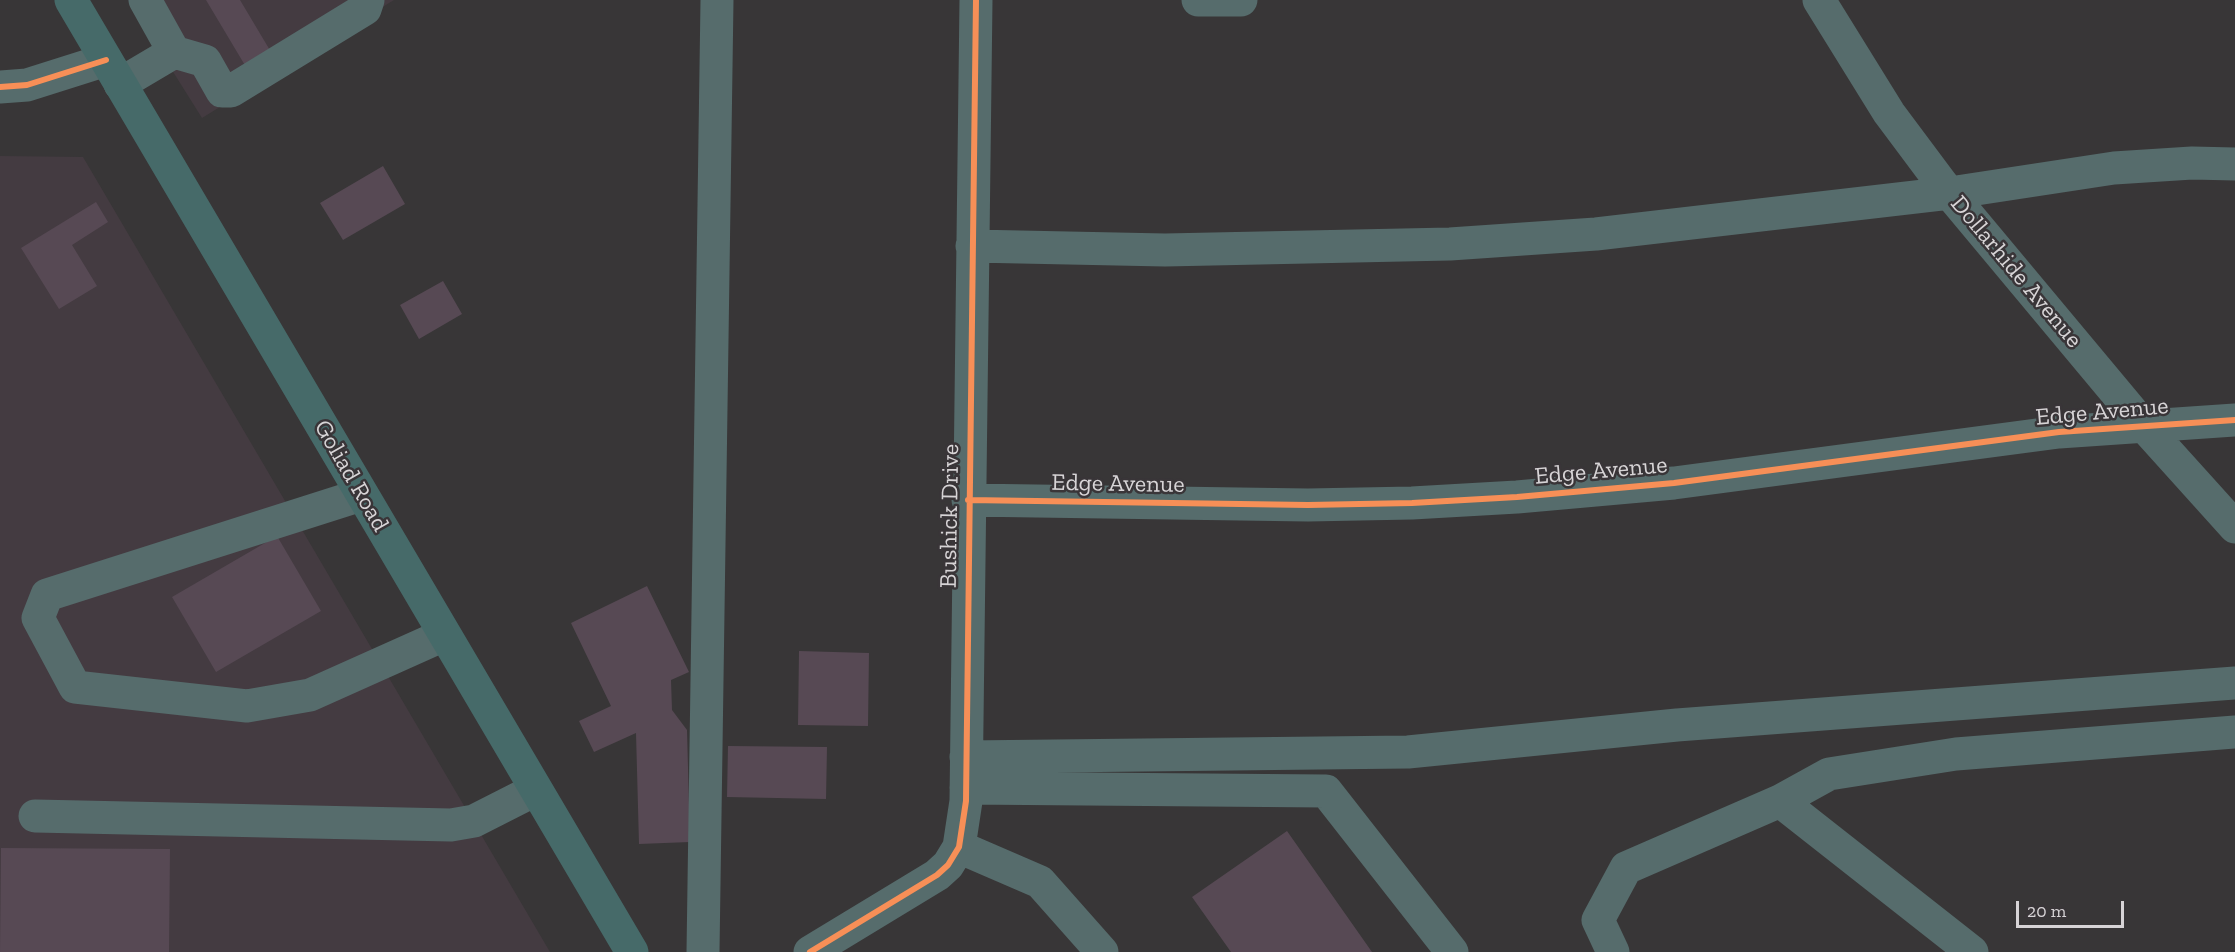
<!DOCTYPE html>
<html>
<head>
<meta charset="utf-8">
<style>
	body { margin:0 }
	#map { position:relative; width:2235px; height:952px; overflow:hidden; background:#383637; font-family:"Zilla Slab",serif }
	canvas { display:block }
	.scale { position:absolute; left:2016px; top:901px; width:108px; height:27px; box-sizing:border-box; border:3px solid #d7d4d6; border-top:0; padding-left:8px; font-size:18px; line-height:21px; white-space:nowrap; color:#d7d4d6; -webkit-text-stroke:4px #393538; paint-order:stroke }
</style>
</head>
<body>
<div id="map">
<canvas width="2235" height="952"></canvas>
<div class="scale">20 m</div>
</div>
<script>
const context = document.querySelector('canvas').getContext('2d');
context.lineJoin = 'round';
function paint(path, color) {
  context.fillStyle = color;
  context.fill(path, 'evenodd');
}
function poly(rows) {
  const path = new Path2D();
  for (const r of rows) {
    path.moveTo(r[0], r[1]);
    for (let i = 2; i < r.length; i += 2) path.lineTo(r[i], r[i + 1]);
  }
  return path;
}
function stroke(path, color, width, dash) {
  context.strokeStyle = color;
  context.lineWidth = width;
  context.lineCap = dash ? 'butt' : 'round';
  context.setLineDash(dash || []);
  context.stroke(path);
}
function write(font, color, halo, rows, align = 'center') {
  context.font = font + ' "Zilla Slab",serif';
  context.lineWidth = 5;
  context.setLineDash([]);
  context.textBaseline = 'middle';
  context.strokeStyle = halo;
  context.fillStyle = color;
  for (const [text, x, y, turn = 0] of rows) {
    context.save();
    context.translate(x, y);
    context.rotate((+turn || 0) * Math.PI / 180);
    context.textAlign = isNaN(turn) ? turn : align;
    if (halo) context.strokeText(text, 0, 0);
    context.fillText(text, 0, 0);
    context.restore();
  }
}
paint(poly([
	[128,0,394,0,202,118],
	[0,156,83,157,550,952,0,952]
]), '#443b41');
paint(poly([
	[206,0,240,0,271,52,246,67],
	[383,166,405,204,343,240,320,203],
	[96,202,108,222,72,245,97,286,59,309,21,248],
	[443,281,462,314,419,339,400,305],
	[277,536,321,611,216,672,172,597],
	[647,586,689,672,671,680,672,710,687,730,690,842,639,844,636,733,594,752,579,721,611,706,571,623],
	[799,651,869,653,868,726,798,725],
	[728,746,827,747,826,799,727,797],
	[1287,831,1372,952,1231,952,1192,897],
	[1,848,170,849,169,952,0,952]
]), '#574954');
stroke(poly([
	[145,0,174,52],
	[1198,0,1241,0],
	[1819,0,1889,113,1942,184,2144,426,2235,527],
	[120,84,174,52,205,61,222,91,231,91,365,9,368,0],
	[0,87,27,85,106,60],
	[972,246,1165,250,1450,244,1596,234,1950,193,2114,168,2192,163,2235,164],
	[361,495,47,595,38,618,75,687,247,706,310,695,444,635],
	[968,500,1308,505,1412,503,1517,497,1674,483,2059,432,2235,420],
	[966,757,1408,752,1677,725,2235,683],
	[966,788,1326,791,1452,952],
	[35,816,451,825,474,821,535,790],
	[959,847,1040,882,1102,952],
	[703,952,717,0],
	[810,952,937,875,948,865,959,847,966,801,976,0],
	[1613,952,1598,920,1626,868,1780,801],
	[1972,952,1780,801,1829,774,1956,754,2235,732]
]), '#566c6c', 33);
stroke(poly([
	[71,0,632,952]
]), '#466a69', 33);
stroke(poly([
	[0,87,27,85,106,60],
	[968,500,1308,505,1412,503,1517,497,1674,483,2059,432,2235,420],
	[810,952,937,875,948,865,959,847,966,801,976,0]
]), '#f78f57', 6);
write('24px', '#d7d4d6', '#393538', [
	["Dollarhide Avenue",2016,272,50],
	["Edge Avenue",2102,412,-5],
	["Edge Avenue",1601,471,-5],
	["Goliad Road",351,476,60],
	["Edge Avenue",1118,484,1],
	["Bushick Drive",950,516,-89]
]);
</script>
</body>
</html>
